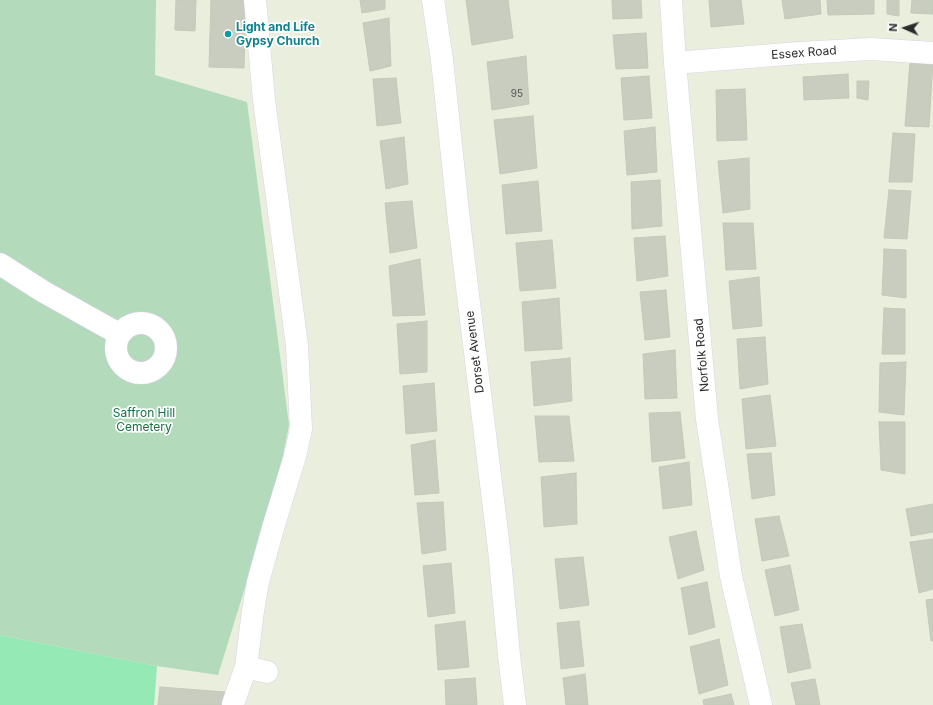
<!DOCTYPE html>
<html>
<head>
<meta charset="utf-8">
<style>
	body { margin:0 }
	#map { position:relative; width:933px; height:705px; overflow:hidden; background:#e9eedd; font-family:Inter,sans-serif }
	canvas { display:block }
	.north { position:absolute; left:885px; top:8px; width:40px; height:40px; -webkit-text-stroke:3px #fff; paint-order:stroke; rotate:273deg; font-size:11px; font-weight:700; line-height:16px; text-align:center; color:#2c2c2c }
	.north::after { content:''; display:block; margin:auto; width:14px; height:18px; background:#2c2c2c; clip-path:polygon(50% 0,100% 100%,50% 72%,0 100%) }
</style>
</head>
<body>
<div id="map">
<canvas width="933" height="705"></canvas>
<div class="north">N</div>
</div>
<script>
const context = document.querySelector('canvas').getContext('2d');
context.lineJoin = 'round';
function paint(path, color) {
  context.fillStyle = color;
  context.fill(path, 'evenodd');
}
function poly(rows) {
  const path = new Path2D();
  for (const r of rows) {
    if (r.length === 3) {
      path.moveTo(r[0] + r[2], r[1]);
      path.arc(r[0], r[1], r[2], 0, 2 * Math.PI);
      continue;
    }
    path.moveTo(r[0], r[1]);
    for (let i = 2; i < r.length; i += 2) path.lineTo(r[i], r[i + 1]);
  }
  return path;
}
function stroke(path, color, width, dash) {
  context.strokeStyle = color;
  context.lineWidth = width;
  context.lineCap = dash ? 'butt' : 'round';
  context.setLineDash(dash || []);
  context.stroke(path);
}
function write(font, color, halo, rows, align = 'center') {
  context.font = font + ' Inter,sans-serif';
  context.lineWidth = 3.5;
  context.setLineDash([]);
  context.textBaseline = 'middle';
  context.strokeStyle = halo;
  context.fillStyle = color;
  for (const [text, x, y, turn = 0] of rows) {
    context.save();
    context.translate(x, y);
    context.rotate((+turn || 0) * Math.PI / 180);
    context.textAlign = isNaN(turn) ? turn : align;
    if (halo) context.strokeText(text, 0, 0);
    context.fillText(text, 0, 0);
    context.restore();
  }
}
paint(poly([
	[0,635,157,666,154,705,0,705]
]), '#95e9b5');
paint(poly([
	[0,0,156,0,155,75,247,102,289,425,278,481,218,675,157,666,0,635]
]), '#b2dabb');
const building = poly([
	[176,0,196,0,195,31,175,30,176,0],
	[211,0,246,0,244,68,209,67,211,0],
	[360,0,385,0,385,9,362,13,360,0],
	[466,0,508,0,513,38,472,45,466,0],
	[612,0,641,0,642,18,613,19,612,0],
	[709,0,741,0,744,24,711,27,709,0],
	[782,0,820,0,821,14,785,19,782,0],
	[827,0,874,0,874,14,828,15,827,0],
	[887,0,899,0,899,16,887,14,887,0],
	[912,0,933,0,933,14,911,13,912,0],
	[389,18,391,66,370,71,363,23,389,18],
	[646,33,648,68,616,69,613,35,646,33],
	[526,56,529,104,492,110,487,62,526,56],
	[910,62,933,62,929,127,905,126,910,62],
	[848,74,849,98,804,100,803,77,848,74],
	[649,76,652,118,624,120,621,78,649,76],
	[396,78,401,123,377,126,373,79,396,78],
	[857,81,869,81,868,100,857,98,857,81],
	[745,89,747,140,717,141,716,90,745,89],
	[533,116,537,168,500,174,494,120,533,116],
	[655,127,657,172,627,175,624,131,655,127],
	[893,133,915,134,912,182,889,182,893,133],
	[404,137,408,184,386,189,380,141,404,137],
	[749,158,750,209,723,213,718,161,749,158],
	[660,180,662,226,632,229,631,182,660,180],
	[538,181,542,231,506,234,502,185,538,181],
	[889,190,911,191,907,239,884,238,889,190],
	[412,201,417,248,390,253,385,203,412,201],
	[723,223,753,223,756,269,726,270,723,223],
	[665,236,668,276,637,281,634,238,665,236],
	[552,240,556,288,520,291,516,243,552,240],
	[884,249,906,250,906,298,882,295,884,249],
	[420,259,425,315,393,316,389,266,420,259],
	[759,277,762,326,733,329,729,281,759,277],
	[666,290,670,337,645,340,640,292,666,290],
	[559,298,562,349,525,351,522,302,559,298],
	[884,308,905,309,905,354,882,354,884,308],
	[427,321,427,372,400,374,397,324,427,321],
	[765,337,768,384,740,389,737,339,765,337],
	[675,350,677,398,645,399,643,354,675,350],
	[570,358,572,401,534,406,531,362,570,358],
	[906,362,904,415,879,412,880,363,906,362],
	[434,383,437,431,406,434,403,386,434,383],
	[770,395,776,446,746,449,742,399,770,395],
	[680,412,685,458,652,462,649,413,680,412],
	[535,416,569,416,574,461,539,462,535,416],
	[879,422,905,422,905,474,881,470,879,422],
	[435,440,439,493,415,495,411,445,435,440],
	[771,453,775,495,752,499,747,454,771,453],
	[689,462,692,505,663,509,659,467,689,462],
	[576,473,577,524,544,527,541,477,576,473],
	[443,502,446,550,422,554,417,503,443,502],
	[933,504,933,532,911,536,906,509,933,504],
	[779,516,789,556,762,561,755,519,779,516],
	[696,531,704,570,678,579,669,537,696,531],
	[933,539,933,589,919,593,910,542,933,539],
	[583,557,589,605,560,609,555,559,583,557],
	[451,563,455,613,428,617,423,566,451,563],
	[790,565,799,610,775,616,765,570,790,565],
	[707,582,715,627,689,635,681,588,707,582],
	[933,599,933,641,931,641,926,600,933,599],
	[465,621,469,667,438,670,435,625,465,621],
	[579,621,584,666,561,669,557,623,579,621],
	[802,624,811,668,788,673,780,627,802,624],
	[719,639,728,685,699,694,690,647,719,639],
	[585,674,588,705,566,705,563,678,585,674],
	[475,678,477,705,446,705,445,680,475,678],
	[815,679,820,705,796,705,791,683,815,679],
	[160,687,225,692,224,705,158,705,160,687],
	[731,694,734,705,704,705,703,700,731,694]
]);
paint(building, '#c8cdbf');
stroke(building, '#c3cab6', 1);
const minor = poly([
	[433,0,442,60,459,221,499,549,509,655,515,705],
	[671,0,675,63,707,419,731,576,761,705],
	[675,63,799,53,871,49,933,53],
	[0,264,44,292,119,334],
	[141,348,25],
	[246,667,267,672],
	[233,704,246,667,253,611,258,582,273,528,295,456,301,429,297,345,264,100,255,0]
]);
stroke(minor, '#dcd2e5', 23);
stroke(minor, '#fff', 22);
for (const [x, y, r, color] of [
	[228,34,4,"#0f9aa8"]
]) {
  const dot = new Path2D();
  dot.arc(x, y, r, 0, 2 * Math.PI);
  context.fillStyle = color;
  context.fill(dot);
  stroke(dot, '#fff', 1.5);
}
write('10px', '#535451', null, [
	["95",517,94]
]);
write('bold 12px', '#0d838f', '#fff', [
	["Light and Life",236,27],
	["Gypsy Church",236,41]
], 'left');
write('12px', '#2c2c2c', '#fff', [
	["Essex Road",804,53,-4],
	["Dorset Avenue",475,352,-97],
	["Norfolk Road",702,355,-95]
]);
write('12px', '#147043', '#fff', [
	["Saffron Hill",144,413],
	["Cemetery",144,427]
]);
</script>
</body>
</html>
